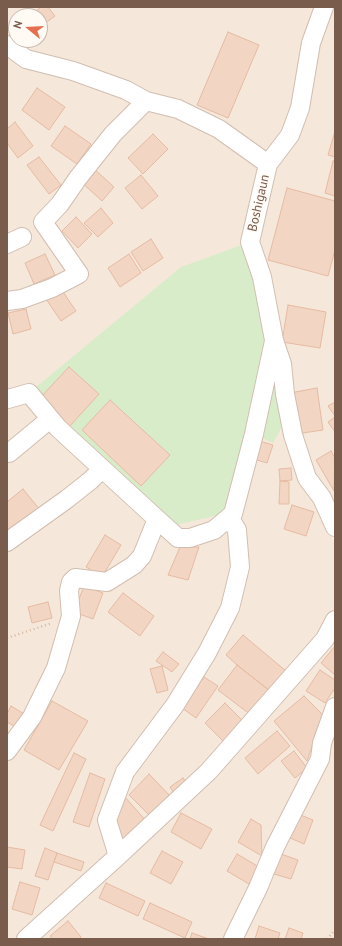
<!DOCTYPE html>
<html>
<head>
<meta charset="utf-8">
<style>
	body { margin:0 }
	#map { position:relative; width:342px; height:946px; overflow:hidden; background:#fdf6ec; font-family:"PT Sans",sans-serif }
	canvas { display:block }
	.frame { position:absolute; inset:0; border:8px solid #7a5c4d; pointer-events:none }
	.north { position:absolute; left:8px; top:8px; width:40px; height:40px; box-sizing:border-box; background:#fffaf3; border:1px solid #cabbb1; border-radius:50%; rotate:288deg; font-size:11px; font-weight:700; line-height:16px; text-align:center; color:#7a5c4d }
	.north::after { content:''; display:block; margin:auto; width:14px; height:18px; background:#e76f51; clip-path:polygon(50% 0,100% 100%,50% 72%,0 100%) }
</style>
</head>
<body>
<div id="map">
<canvas width="342" height="946"></canvas>
<div class="frame"></div>
<div class="north">N</div>
</div>
<script>
const context = document.querySelector('canvas').getContext('2d');
context.lineJoin = 'round';
function paint(path, color) {
  context.fillStyle = color;
  context.fill(path, 'evenodd');
}
function poly(rows) {
  const path = new Path2D();
  for (const r of rows) {
    path.moveTo(r[0], r[1]);
    for (let i = 2; i < r.length; i += 2) path.lineTo(r[i], r[i + 1]);
  }
  return path;
}
function stroke(path, color, width, dash) {
  context.strokeStyle = color;
  context.lineWidth = width;
  context.lineCap = dash ? 'butt' : 'round';
  context.setLineDash(dash || []);
  context.stroke(path);
}
function write(font, color, halo, rows, align = 'center') {
  context.font = font + ' "PT Sans",sans-serif';
  context.lineWidth = 3;
  context.setLineDash([]);
  context.textBaseline = 'middle';
  context.strokeStyle = halo;
  context.fillStyle = color;
  for (const [text, x, y, turn = 0] of rows) {
    context.save();
    context.translate(x, y);
    context.rotate((+turn || 0) * Math.PI / 180);
    context.textAlign = isNaN(turn) ? turn : align;
    if (halo) context.strokeText(text, 0, 0);
    context.fillText(text, 0, 0);
    context.restore();
  }
}
paint(poly([
	[7,7,335,7,335,517,313,475,274,340,256,435,285,421,303,482,335,543,335,939,7,939],
	[16,16,40,16,40,40,16,40]
]), '#f5e8da');
paint(poly([
	[250,242,291,410,273,443,256,435,232,512,167,527,29,393,181,267]
]), '#d8ecc9');
const building = poly([
	[41,7,48,7,55,16,40,27,40,16,30,16,41,7],
	[228,32,259,45,228,118,197,105,228,32],
	[37,88,65,107,49,130,22,110,37,88],
	[15,122,33,146,18,158,7,143,7,129,15,122],
	[65,126,91,144,77,164,51,146,65,126],
	[335,131,335,157,328,155,335,131],
	[153,134,168,149,143,174,128,158,153,134],
	[39,157,61,185,49,194,27,165,39,157],
	[333,161,335,161,335,196,325,193,333,161],
	[93,168,114,187,102,201,80,181,93,168],
	[141,175,158,196,142,209,125,188,141,175],
	[287,188,335,201,335,250,328,276,268,260,287,188],
	[101,208,113,223,98,237,84,223,101,208],
	[76,217,92,234,78,248,62,231,76,217],
	[151,239,163,258,143,271,131,252,151,239],
	[45,254,55,275,34,284,25,263,45,254],
	[129,254,141,273,120,287,108,268,129,254],
	[61,289,76,311,61,321,46,299,61,289],
	[288,305,326,312,320,348,282,342,288,305],
	[26,309,31,329,13,334,8,313,26,309],
	[69,367,99,394,69,427,39,399,69,367],
	[317,388,323,430,296,434,290,393,317,388],
	[110,400,170,455,141,486,82,430,110,400],
	[335,402,335,416,328,406,335,402],
	[335,417,335,432,328,422,335,417],
	[256,440,273,445,267,463,250,458,256,440],
	[331,451,335,458,334,491,316,460,331,451],
	[291,468,292,480,280,481,279,469,291,468],
	[280,481,289,482,289,504,279,504,280,481],
	[23,489,40,510,11,534,7,529,7,502,23,489],
	[292,505,314,512,306,536,284,529,292,505],
	[105,535,121,545,102,577,86,567,105,535],
	[180,547,199,547,188,580,168,575,180,547],
	[84,586,103,593,93,619,74,612,84,586],
	[123,593,154,616,140,636,108,612,123,593],
	[48,602,52,618,32,623,28,607,48,602],
	[243,635,286,671,270,691,237,665,226,655,243,635],
	[335,646,335,675,321,663,335,646],
	[163,652,179,664,172,672,156,661,163,652],
	[237,665,270,691,251,715,218,690,237,665],
	[162,666,168,690,157,693,150,669,162,666],
	[320,670,335,680,335,688,325,703,306,691,320,670],
	[204,677,218,686,196,718,182,708,204,677],
	[304,696,323,715,307,761,274,721,304,696],
	[52,701,88,721,59,770,24,750,52,701],
	[225,703,244,722,224,742,205,723,225,703],
	[11,706,26,715,18,728,7,722,7,714,11,706],
	[277,731,290,746,258,774,245,758,277,731],
	[294,751,307,768,295,778,281,761,294,751],
	[74,753,86,759,53,831,40,825,74,753],
	[90,773,105,779,89,827,73,822,90,773],
	[149,774,172,798,152,818,129,795,149,774],
	[183,778,188,785,175,795,170,787,183,778],
	[125,797,146,821,118,845,115,818,125,797],
	[181,813,212,829,201,849,171,832,181,813],
	[298,814,313,820,304,844,288,837,298,814],
	[251,819,261,825,262,856,238,842,251,819],
	[7,847,25,850,22,869,7,867,7,847],
	[45,848,57,853,48,880,35,876,45,848],
	[162,851,183,862,171,884,150,873,162,851],
	[57,853,84,862,81,871,54,862,57,853],
	[237,854,259,867,249,884,227,871,237,854],
	[281,854,298,860,291,879,274,874,281,854],
	[20,882,40,888,32,915,12,909,20,882],
	[106,883,145,901,138,916,99,898,106,883],
	[150,903,192,922,185,938,143,919,150,903],
	[68,921,81,937,79,939,53,939,50,936,68,921],
	[259,926,280,933,278,939,255,939,259,926],
	[289,928,303,933,301,939,285,939,289,928],
	[192,933,209,939,190,939,192,933]
]);
paint(building, '#f3d5c3');
stroke(building, '#e6bba3', 1);
const minor = poly([
	[7,45,26,59,73,71,126,90,146,101,178,109,219,129,268,164,250,242,262,277,274,340,282,364,285,394,293,435,307,478,322,498,335,527],
	[268,164,290,135,300,108,311,43,324,7],
	[7,244,22,237],
	[7,301,22,299,52,288,79,274,43,222,60,204,78,178,113,134,146,101],
	[7,398,8,399,29,393,58,428,157,519,178,538,190,538,214,530,233,514,254,434,274,341],
	[9,453,50,419],
	[7,542,67,499,91,480,102,469],
	[7,751,32,717,56,668,71,616,69,591,71,582,75,578,107,582,134,565,142,556,157,519],
	[118,856,107,820,125,772,175,705,207,653,230,608,240,567,237,530,229,517],
	[26,939,118,856,209,771,325,639,335,620],
	[233,939,258,888,275,847,320,759,322,743,335,707]
]);
stroke(minor, '#d1beb0', 20);
stroke(poly([
	[7,638,52,623],
	[327,939,335,930]
]), '#d9b8a5', 2.5, [1, 3]);
stroke(minor, '#fff', 18);
write('13px', '#7a5c4d', '#fffaf3', [
	["Boshigaun",259,203,-77]
]);
</script>
</body>
</html>
